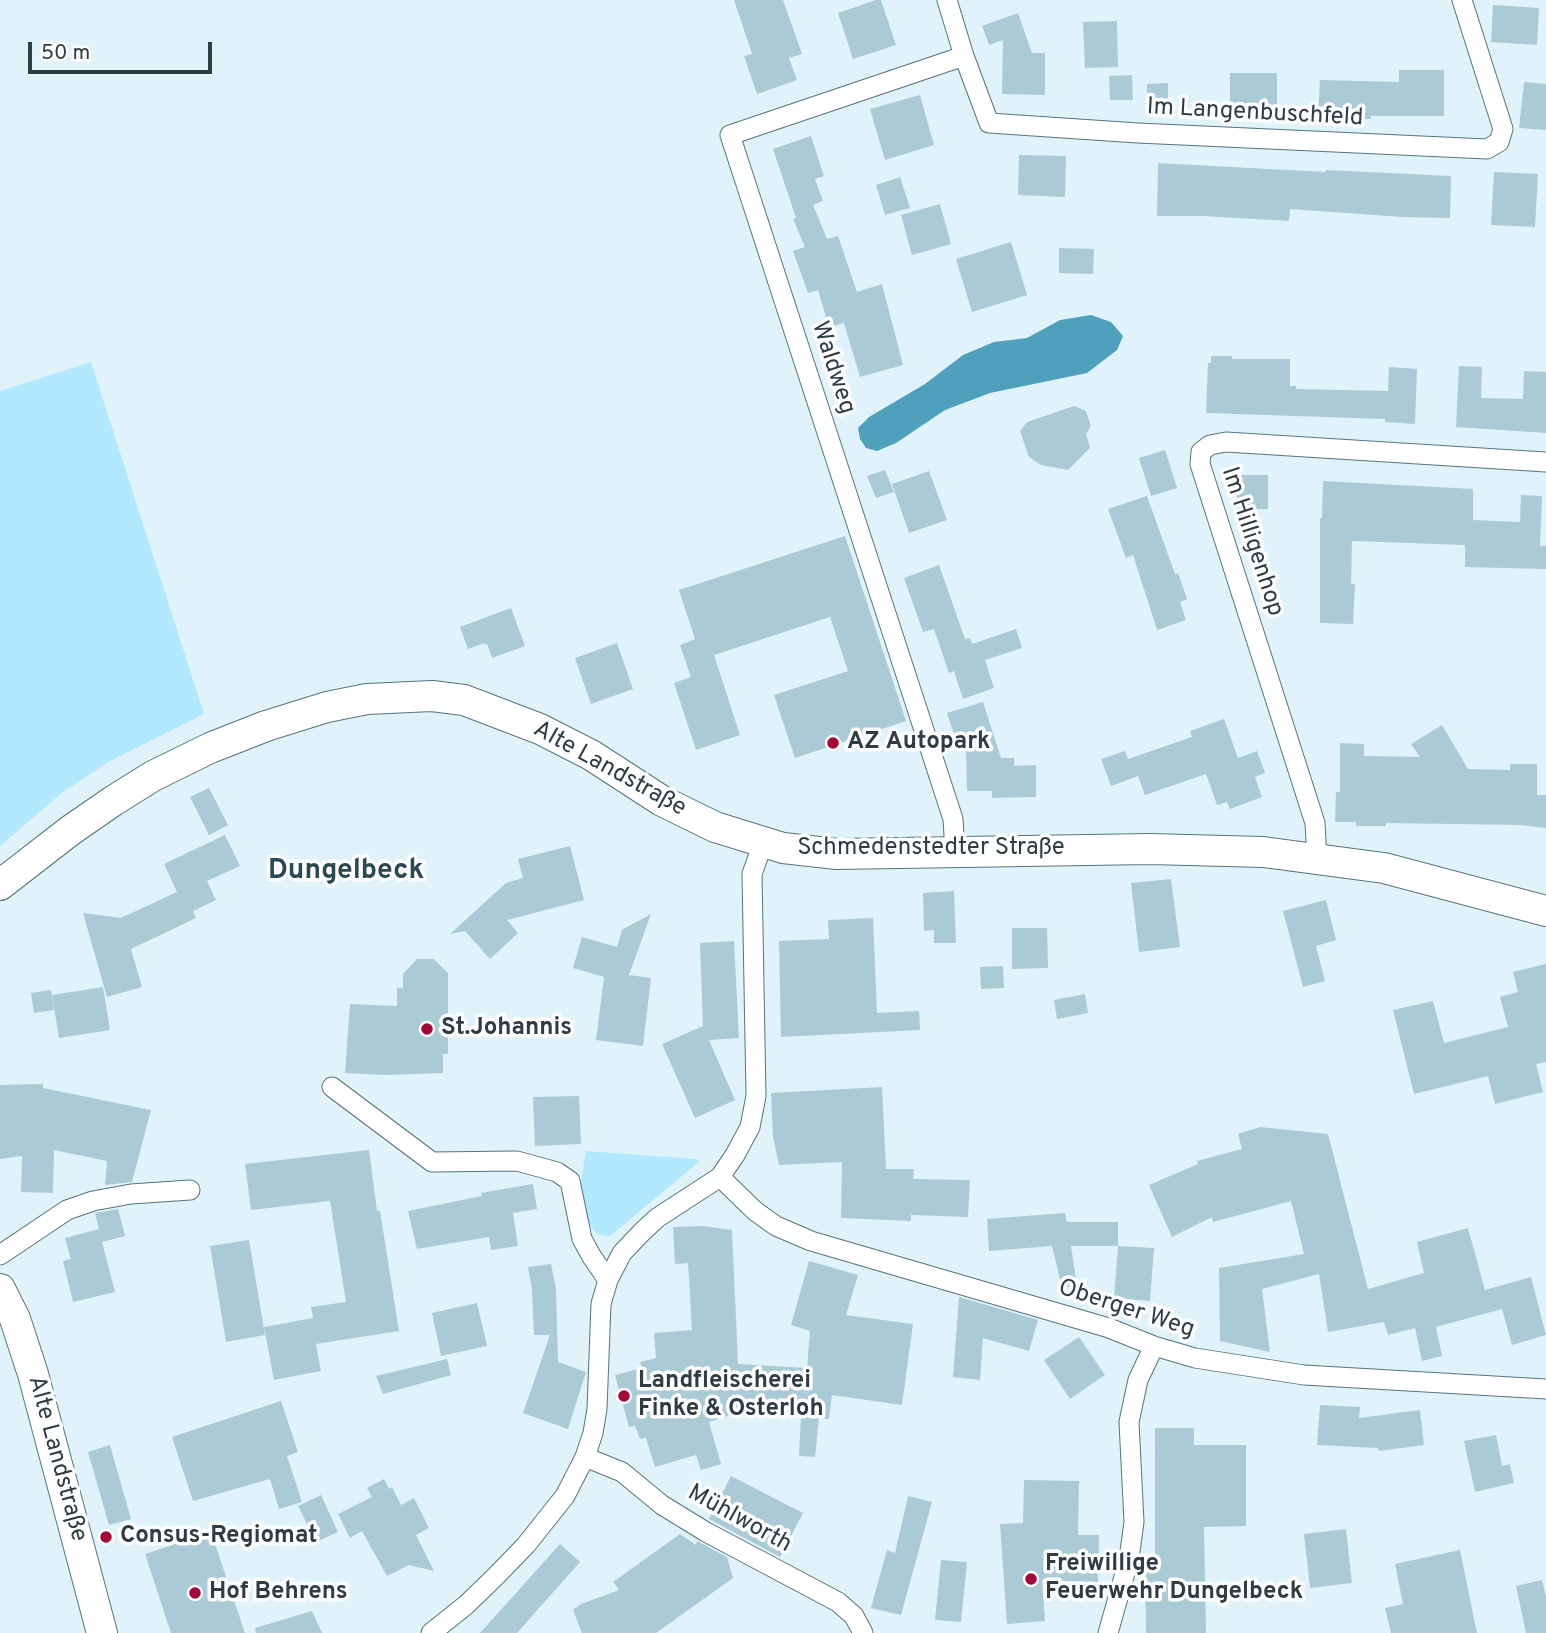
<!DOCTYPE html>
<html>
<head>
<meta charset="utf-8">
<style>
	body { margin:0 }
	#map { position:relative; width:1546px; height:1633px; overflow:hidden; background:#e0f3fb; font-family:Overpass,sans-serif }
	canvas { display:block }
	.scale { position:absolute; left:28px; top:42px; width:184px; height:32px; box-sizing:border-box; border:4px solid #2f3c41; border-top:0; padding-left:9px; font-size:21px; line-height:24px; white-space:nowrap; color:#2f3c41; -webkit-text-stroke:5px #fdfdfd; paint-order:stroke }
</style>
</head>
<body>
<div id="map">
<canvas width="1546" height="1633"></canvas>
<div class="scale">50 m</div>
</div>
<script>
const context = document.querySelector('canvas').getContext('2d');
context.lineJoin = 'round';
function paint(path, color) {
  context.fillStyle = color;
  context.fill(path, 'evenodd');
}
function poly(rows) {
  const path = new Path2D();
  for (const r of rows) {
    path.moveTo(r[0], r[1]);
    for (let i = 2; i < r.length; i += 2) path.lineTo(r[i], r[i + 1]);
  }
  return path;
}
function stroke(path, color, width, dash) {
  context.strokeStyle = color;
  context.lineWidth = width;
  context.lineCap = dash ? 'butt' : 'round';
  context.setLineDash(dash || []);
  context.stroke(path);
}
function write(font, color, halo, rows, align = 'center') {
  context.font = font + ' Overpass,sans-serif';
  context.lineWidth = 7;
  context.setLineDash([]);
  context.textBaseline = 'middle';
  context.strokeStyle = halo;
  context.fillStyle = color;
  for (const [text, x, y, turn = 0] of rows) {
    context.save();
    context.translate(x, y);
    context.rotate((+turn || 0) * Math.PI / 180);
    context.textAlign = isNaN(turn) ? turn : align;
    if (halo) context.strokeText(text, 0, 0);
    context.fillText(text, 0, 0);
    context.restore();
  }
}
paint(poly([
	[91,362,204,714,110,761,63,792,0,846,0,391],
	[586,1151,697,1159,699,1162,610,1236,606,1236,597,1234,588,1223,580,1187]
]), '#b2e9fe');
paint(poly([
	[1091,315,1111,322,1123,336,1117,350,1087,373,990,393,945,410,896,443,877,451,866,448,860,439,858,428,869,417,925,384,963,355,994,342,1027,338,1060,320]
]), '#4ea0bd');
paint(poly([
	[734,0,783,0,802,54,789,58,797,80,757,94,744,56,752,54],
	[876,0,881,0,896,45,853,59,838,13],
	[1493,5,1539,8,1537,45,1491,42],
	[1018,13,1032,53,1045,53,1045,95,1002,94,1003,40,989,45,982,26],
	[1117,21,1118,67,1085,68,1083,22],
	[1399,70,1444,70,1444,116,1371,116,1371,119,1318,118,1320,80,1399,82],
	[1230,73,1277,73,1277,112,1230,112],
	[1132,75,1133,100,1110,100,1109,76],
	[1524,82,1546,84,1546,130,1519,128],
	[1168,83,1168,108,1147,108,1147,84],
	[920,95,934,145,885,160,870,109],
	[811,136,824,176,815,179,823,201,813,205,827,239,838,236,857,292,882,284,903,365,860,377,844,323,829,327,818,290,808,293,793,251,805,247,793,219,796,218,773,149],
	[1019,155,1066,156,1065,197,1018,195],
	[1158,163,1325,172,1326,170,1451,176,1450,218,1403,217,1290,209,1289,221,1203,216,1157,216],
	[1494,172,1538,174,1535,227,1491,225],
	[900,177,910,208,885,215,876,185],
	[940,204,951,244,912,255,901,215],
	[1011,242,1027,295,972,312,956,259],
	[1059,248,1094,249,1093,274,1059,273],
	[1211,356,1232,356,1232,359,1290,359,1290,386,1296,386,1296,389,1388,391,1389,367,1417,369,1415,424,1385,422,1385,419,1206,413,1208,363,1211,363],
	[1459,366,1482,367,1481,398,1523,399,1524,371,1546,372,1546,433,1456,427],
	[1074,406,1086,411,1091,426,1086,434,1090,448,1068,470,1041,465,1029,457,1020,431,1027,422],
	[1165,450,1177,488,1151,496,1139,458],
	[885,470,894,492,876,498,867,476],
	[929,471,947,520,909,533,892,484],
	[1237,475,1268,475,1268,509,1237,509],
	[1323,481,1473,489,1473,520,1520,522,1521,495,1542,496,1540,546,1546,546,1546,569,1465,567,1465,545,1352,541,1351,584,1355,584,1353,624,1320,623,1320,518,1322,518],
	[1147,496,1175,574,1178,573,1187,599,1180,602,1186,620,1157,630,1133,555,1126,558,1108,509],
	[845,536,906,721,795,758,774,695,848,671,830,617,714,655,740,735,696,750,674,683,691,677,680,645,695,639,679,590],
	[939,565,965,639,970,638,972,644,1016,629,1022,648,985,660,994,688,963,699,954,671,949,673,934,629,923,632,904,578],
	[511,608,525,646,492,658,487,644,484,645,484,643,468,649,460,627],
	[617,643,633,689,591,704,575,658],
	[983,702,1001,758,1014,758,1014,766,1036,765,1036,797,992,798,992,791,967,791,966,747,959,749,947,713],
	[1224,719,1238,758,1257,751,1265,773,1255,777,1262,797,1230,809,1227,802,1217,805,1206,774,1145,795,1138,776,1111,786,1101,759,1125,751,1128,759,1192,737,1190,731],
	[1442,725,1468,769,1510,770,1510,764,1537,764,1537,795,1546,795,1546,828,1521,825,1386,823,1386,826,1356,826,1356,822,1335,822,1336,792,1340,792,1340,743,1364,744,1364,756,1420,757,1411,744],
	[209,788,228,825,209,835,190,797],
	[225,835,240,866,207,881,216,900,193,911,196,918,131,949,142,987,107,997,83,913,121,918,177,892,164,864],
	[570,846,584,900,507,920,518,933,490,959,465,931,450,934,506,883,523,878,518,859],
	[1171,879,1180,947,1139,952,1131,883],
	[954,891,956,943,934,943,934,930,924,931,923,893],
	[1326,900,1336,940,1316,946,1325,981,1303,987,1283,911],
	[651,914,629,975,651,978,643,1046,596,1040,604,977,573,968,582,937,617,947,622,930],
	[873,918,877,1013,919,1011,920,1030,781,1037,779,941,829,939,828,920],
	[1012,928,1047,928,1048,968,1012,969],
	[734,941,739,1038,709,1040,735,1100,695,1118,662,1044,703,1026,700,943],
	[417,959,434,959,448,973,448,1054,443,1054,443,1073,385,1075,345,1073,350,1004,397,1006,397,988,403,988,403,974],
	[1546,964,1546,1062,1536,1064,1543,1092,1495,1104,1488,1076,1414,1094,1393,1010,1433,1001,1444,1043,1508,1027,1500,997,1518,992,1513,972],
	[1003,966,1004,988,981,989,980,967],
	[103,987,110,1030,59,1038,52,995],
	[51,990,54,1010,34,1013,31,993],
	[1085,994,1088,1013,1057,1019,1054,1000],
	[43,1084,43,1088,151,1110,132,1182,105,1185,107,1161,54,1150,53,1193,21,1192,22,1156,0,1159,0,1085],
	[882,1087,886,1169,914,1169,913,1179,970,1180,968,1217,911,1215,911,1221,841,1218,842,1162,779,1165,773,1137,771,1093],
	[579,1096,581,1144,535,1146,533,1097],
	[1260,1127,1328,1134,1368,1289,1424,1273,1417,1242,1468,1228,1485,1290,1531,1277,1546,1335,1512,1345,1502,1309,1436,1327,1442,1356,1422,1361,1415,1328,1388,1335,1384,1322,1328,1332,1319,1274,1262,1289,1270,1352,1220,1341,1219,1268,1304,1254,1291,1201,1213,1222,1212,1217,1172,1237,1149,1185,1198,1164,1197,1161,1242,1149,1238,1134],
	[369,1150,377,1211,380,1211,399,1331,316,1344,321,1371,274,1380,264,1327,313,1318,311,1307,346,1302,330,1201,251,1210,245,1164],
	[533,1184,537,1209,513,1213,518,1246,491,1250,489,1237,417,1249,408,1211,482,1196,481,1193],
	[118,1209,125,1236,102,1242,115,1292,73,1302,63,1261,71,1259,65,1238,99,1229,95,1213],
	[1065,1213,1067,1222,1118,1222,1118,1246,1071,1246,1077,1285,1062,1288,1052,1246,989,1251,987,1219],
	[704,1226,732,1230,738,1364,807,1368,810,1331,791,1325,809,1261,858,1275,846,1315,913,1324,902,1405,832,1395,829,1419,819,1418,815,1457,799,1456,801,1416,743,1411,709,1422,721,1464,701,1470,696,1455,655,1467,646,1438,640,1439,635,1426,629,1427,615,1375,642,1368,640,1362,656,1358,654,1333,692,1330,688,1263,675,1264,673,1227],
	[249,1240,265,1335,226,1342,210,1246],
	[1118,1246,1154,1248,1150,1301,1114,1298],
	[551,1264,556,1289,558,1362,586,1372,568,1429,523,1413,550,1335,534,1335,532,1290,528,1267],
	[959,1297,1038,1320,1029,1351,983,1338,980,1380,953,1377],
	[477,1303,487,1346,441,1356,432,1313],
	[1079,1337,1105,1375,1070,1399,1044,1360],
	[447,1359,451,1375,383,1394,376,1376],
	[281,1401,298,1452,287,1456,302,1502,279,1509,270,1479,193,1501,172,1437],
	[1320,1405,1360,1407,1359,1418,1420,1410,1424,1445,1379,1451,1378,1448,1317,1445],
	[1155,1428,1194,1428,1194,1445,1246,1445,1246,1526,1204,1527,1206,1633,1146,1633,1145,1561,1155,1561],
	[1496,1435,1502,1466,1510,1464,1514,1483,1475,1492,1464,1441],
	[110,1445,131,1519,109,1525,88,1452],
	[731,1476,803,1513,780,1557,709,1519],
	[384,1479,389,1489,392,1487,401,1505,414,1498,429,1528,416,1535,434,1571,409,1565,387,1576,362,1531,350,1538,338,1514,372,1497,367,1488],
	[1024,1480,1079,1481,1078,1535,1099,1535,1098,1582,1042,1580,1045,1621,1007,1624,1000,1524,1023,1523],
	[321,1495,338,1532,316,1542,298,1506],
	[908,1496,932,1502,901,1615,871,1608,887,1550,895,1553],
	[1346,1529,1352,1583,1310,1588,1304,1534],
	[211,1532,245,1633,171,1633,145,1554],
	[680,1534,696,1545,697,1541,727,1557,733,1578,656,1633,582,1633,573,1610,581,1604,619,1590,613,1582],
	[560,1544,580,1562,517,1633,480,1633],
	[1460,1550,1477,1633,1391,1633,1385,1608,1403,1604,1395,1564],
	[941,1560,967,1562,961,1622,935,1620],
	[1542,1580,1546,1597,1546,1633,1526,1633,1516,1586],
	[312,1611,322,1633,256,1633,255,1628]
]), '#aacad6');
const minor = poly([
	[947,0,964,56,989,123,1138,133,1487,149,1499,142,1503,129,1462,0],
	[955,852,953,819,730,135,964,56],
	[1317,859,1315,823,1200,464,1201,452,1210,445,1226,442,1546,462],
	[332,1087,432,1162,517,1161,557,1172,570,1181,582,1239,592,1257,608,1280],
	[720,1177,755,1211,776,1226,811,1241,1109,1328,1154,1346,1195,1358,1304,1375,1546,1389],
	[0,1255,67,1210,93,1201,131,1194,190,1190],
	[585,1457,622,1472,662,1505,706,1532,838,1602,854,1616,863,1633],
	[431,1633,466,1605,495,1577,526,1545,565,1496,585,1457,593,1433,597,1409,601,1304,608,1280,622,1253,642,1232,657,1218,720,1177,735,1155,750,1127,756,1096,752,874,763,843],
	[1108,1633,1129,1559,1134,1522,1129,1422,1138,1380,1154,1346]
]);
const primary = poly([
	[0,885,71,830,113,801,153,776,210,748,266,726,327,707,367,699,432,696,464,700,540,729,591,755,662,801,715,827,783,848,837,854,1150,849,1263,852,1384,868,1546,911],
	[0,1289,15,1319,33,1374,102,1633]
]);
stroke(minor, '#56737f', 21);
stroke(primary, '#56737f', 32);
stroke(minor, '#fff', 19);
stroke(primary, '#fff', 30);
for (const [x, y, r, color] of [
	[833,743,7,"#a30637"],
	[427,1029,7,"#a30637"],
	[624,1396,7,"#a30637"],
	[106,1537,7,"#a30637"],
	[1031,1579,7,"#a30637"],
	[195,1593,7,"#a30637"]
]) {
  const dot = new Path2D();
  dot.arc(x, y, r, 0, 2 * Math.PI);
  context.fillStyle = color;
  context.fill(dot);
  stroke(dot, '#fdfdfd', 2.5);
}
write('24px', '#2f3c41', '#fdfdfd', [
	["Im Langenbuschfeld",1255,114,3],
	["Waldweg",832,368,72],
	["Im Hilligenhop",1251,542,72],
	["Alte Landstraße",609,770,29],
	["Schmedenstedter Straße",931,849],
	["Oberger Weg",1126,1310,18],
	["Alte Landstraße",56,1459,75],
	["Mühlworth",739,1520,29]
]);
write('bold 24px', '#2f3c41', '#fdfdfd', [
	["AZ Autopark",847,743],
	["St.Johannis",441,1029],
	["Landfleischerei",638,1382],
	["Finke & Osterloh",638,1410],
	["Consus-Regiomat",120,1537],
	["Freiwillige",1045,1565],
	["Feuerwehr Dungelbeck",1045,1593],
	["Hof Behrens",209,1593]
], 'left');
write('bold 28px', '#2c4853', '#fdfdfd', [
	["Dungelbeck",346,872]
]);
</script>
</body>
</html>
